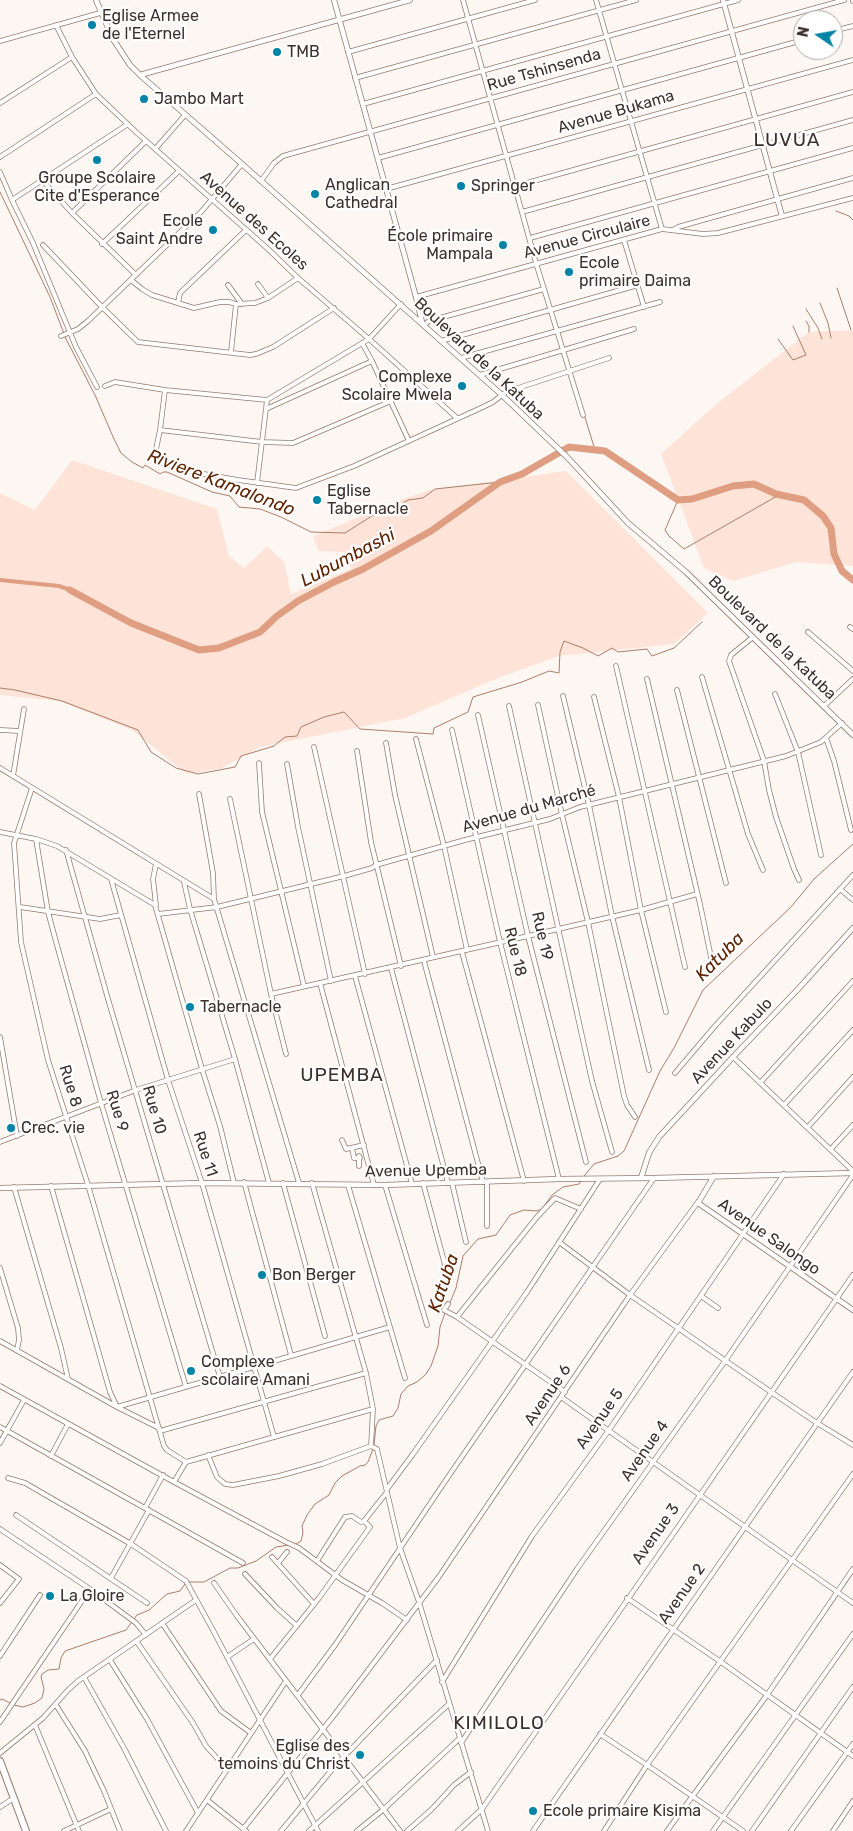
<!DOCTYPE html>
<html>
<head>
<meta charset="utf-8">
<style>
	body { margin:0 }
	#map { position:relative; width:853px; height:1831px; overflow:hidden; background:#fdf7f4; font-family:Rubik,sans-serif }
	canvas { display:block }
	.north { position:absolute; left:793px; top:10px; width:50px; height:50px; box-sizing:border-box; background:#fff; border:1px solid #b1acab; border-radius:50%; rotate:282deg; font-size:14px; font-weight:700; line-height:20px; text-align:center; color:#3c302c }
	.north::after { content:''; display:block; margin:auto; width:18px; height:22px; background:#0084a6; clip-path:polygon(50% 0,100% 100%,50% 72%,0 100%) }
</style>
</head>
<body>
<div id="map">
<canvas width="853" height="1831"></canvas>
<div class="north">N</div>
</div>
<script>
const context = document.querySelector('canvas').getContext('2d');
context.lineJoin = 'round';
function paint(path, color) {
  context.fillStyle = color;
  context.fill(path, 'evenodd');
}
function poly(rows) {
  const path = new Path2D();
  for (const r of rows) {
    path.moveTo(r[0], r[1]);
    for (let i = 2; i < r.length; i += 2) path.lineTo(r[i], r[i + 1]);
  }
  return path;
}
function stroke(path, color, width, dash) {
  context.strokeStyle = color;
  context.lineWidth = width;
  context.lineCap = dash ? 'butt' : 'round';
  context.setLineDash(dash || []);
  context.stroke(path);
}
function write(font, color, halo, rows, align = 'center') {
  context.font = font + ' Rubik,sans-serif';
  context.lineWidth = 4.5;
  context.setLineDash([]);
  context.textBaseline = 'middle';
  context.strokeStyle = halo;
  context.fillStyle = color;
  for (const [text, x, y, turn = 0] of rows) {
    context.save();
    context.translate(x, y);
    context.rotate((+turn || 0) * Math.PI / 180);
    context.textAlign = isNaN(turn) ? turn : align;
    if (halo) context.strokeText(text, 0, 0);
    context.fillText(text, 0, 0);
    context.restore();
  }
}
paint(poly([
	[853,330,853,566,796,562,733,581,704,568,661,454,720,401,809,332],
	[72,460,217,509,229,556,244,568,267,546,284,562,291,594,351,569,345,552,318,551,313,536,400,500,430,490,566,471,708,613,674,644,559,656,498,678,405,718,260,747,222,768,187,774,132,730,59,701,0,695,0,493,35,510]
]), '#fee4d8');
stroke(poly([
	[0,192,50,297,66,339,95,395,114,439,121,453,132,462,143,468,145,465,160,474,163,472,167,472,212,492,230,496,239,507,260,509,281,517,311,532,345,533,386,507,398,506,408,500,423,498,435,489,500,482],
	[836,211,849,216,853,220],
	[837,288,851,330],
	[820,303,828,323,831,338],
	[806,309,818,328,822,339],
	[806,321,809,326,809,332],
	[778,339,793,360,806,355,793,326],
	[584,414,595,450],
	[678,500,665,530,669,536,684,549,779,495],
	[0,688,15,690,62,701,138,730,151,752,176,768,198,774,235,767,241,756,274,746,285,737,297,736,301,727,324,717,344,712,360,729,433,734,434,728,468,712,473,697,522,682,549,671,559,673,560,652,564,641,583,648,598,656,612,648,618,652,647,649,652,656,674,648,702,622],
	[584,1176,594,1164,618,1156,624,1151,660,1071,674,1048,703,990,791,907,814,879,853,844],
	[447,1310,456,1288,463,1256,478,1239,496,1235,510,1215,524,1210,537,1211,542,1209,552,1195,563,1187,579,1184,582,1180],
	[374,1445,376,1426,379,1420,393,1416,398,1408,401,1394,408,1386,417,1382,426,1374,431,1366,438,1346,440,1327,445,1313],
	[296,1544,301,1541,303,1533,302,1526,307,1515,315,1504,329,1495,335,1483,342,1476,360,1466,365,1465,368,1462,373,1449],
	[188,1582,204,1582,230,1568,238,1568,256,1561,276,1547,289,1545],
	[134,1619,137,1615,149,1610,167,1594,180,1591,185,1584],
	[0,1700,2,1699,10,1703],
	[14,1705,23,1707,35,1703,42,1698,44,1689,41,1677,42,1674,48,1670,59,1669,61,1658,65,1651,126,1630,132,1622]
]), '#ae7d68', 1);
stroke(poly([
	[0,580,59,586,70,590]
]), '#df9e81', 4);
stroke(poly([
	[70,590,131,623,199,650,219,648,260,632,277,616,298,601,334,582,363,569,431,531,500,482,522,474,569,447,605,451,678,500,692,499,733,486,754,484,776,494,804,500,823,516,831,528,834,554,842,571,853,580]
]), '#df9e81', 7);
const minor = poly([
	[463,0,536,263,583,415],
	[596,0,662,229],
	[853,0,853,1],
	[56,25,72,57,96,94,136,132,268,249,298,278,369,339,457,418],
	[833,31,853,26],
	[0,41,100,13],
	[348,52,535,0],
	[355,78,636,0],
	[0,103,72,57],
	[363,104,738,0],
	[156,148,185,115],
	[0,157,96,94],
	[378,158,803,40],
	[0,172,12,200],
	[43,181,72,213,136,275],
	[261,181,274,163,283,156,290,154,844,0],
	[516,186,853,92],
	[386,189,853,60],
	[522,212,853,120],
	[72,213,146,141],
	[673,230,678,227,853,178],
	[530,238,853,148],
	[624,240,644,307],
	[102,244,179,171],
	[43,245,102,307,138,342,250,355,256,354,273,347,334,308],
	[131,280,142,289,152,295,194,308,220,302,229,302,236,304,255,303,268,298,298,278],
	[258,284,268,298],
	[228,285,242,304],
	[416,297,662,229,703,234,718,233,853,198],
	[178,303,180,293,246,230],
	[424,325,429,321,544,289],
	[61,336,78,329,88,321,201,212,242,164],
	[441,341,638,285],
	[362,343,372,361,409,441],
	[231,352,236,304],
	[461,358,660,302],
	[480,375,634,329],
	[105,386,115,382,165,390,267,400,369,339,401,304],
	[97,387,76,347,33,243,12,200,128,124],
	[165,390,160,430,154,459,155,461,198,473,238,480,296,488,354,466,483,407,493,402,506,392,609,358],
	[266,409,372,361],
	[160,430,262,442,293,443,391,401],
	[257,483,267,400],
	[850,627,853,629],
	[808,632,853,671],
	[753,637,731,655,729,661,764,761,769,790,776,817,794,869,799,880],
	[616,666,685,967],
	[702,677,748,834,763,870],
	[647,679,700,904,712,962],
	[677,690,726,883],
	[775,694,798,752,821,855],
	[563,696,589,805,612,916,649,1070],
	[594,697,619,797,641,910,666,1012],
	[538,705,562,815,588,922,624,1096,627,1105,635,1117],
	[509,706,592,1081,612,1152],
	[824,706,853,679],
	[478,715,528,936,586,1162],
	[0,730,20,731],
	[452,730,500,942,559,1179],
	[826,738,834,761,851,830],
	[416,739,444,846,467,950],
	[386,743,395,795,433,957],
	[314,747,365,974],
	[357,751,371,842,401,966],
	[259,763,262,812,304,986],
	[287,764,298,827,331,981],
	[0,768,214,899,299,1183],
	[13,776,24,709],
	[32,788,14,843,21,942,26,964,48,1060,88,1185,164,1446,167,1450,186,1462],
	[199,794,213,873,214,899],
	[230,799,271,994,286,1054],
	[0,832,36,839,57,846,155,905,202,1069,220,1126,234,1183],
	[36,839,48,912,55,938,101,1103,186,1387],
	[66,850,108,999,220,1377],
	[111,879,168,1080,202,1183,274,1437],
	[184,882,190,909,235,1059,269,1183],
	[840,889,853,900],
	[156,905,153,879,156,864],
	[20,907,100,919,121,915],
	[158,914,217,907,344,876,372,868,376,865,465,840,550,819,580,807,786,756,821,742,842,723],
	[462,952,524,1181],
	[424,961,483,1182],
	[391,968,448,1183],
	[355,976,412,1184],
	[320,983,374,1185],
	[271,994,528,936,641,910,697,894],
	[0,1037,17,1136],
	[733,1057,853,1171],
	[675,1073,715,1026,853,875],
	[760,1083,853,981],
	[784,1105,853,1030],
	[808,1127,853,1077],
	[342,1140,346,1149,364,1145],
	[0,1142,136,1090,235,1059],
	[352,1148,354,1158,360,1158],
	[831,1149,853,1125],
	[359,1166,359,1156],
	[244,1182,291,1355],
	[487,1182,487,1226],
	[283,1183,325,1336],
	[312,1183,366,1373,373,1409,371,1446],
	[423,1183,448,1276],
	[452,1183,466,1242],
	[348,1185,405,1378],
	[385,1185,427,1325],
	[51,1186,110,1392,117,1407,390,1327],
	[14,1187,61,1348,68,1379],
	[559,1242,630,1295,771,1392,817,1423,853,1445],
	[0,1268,18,1328,19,1340,17,1350],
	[701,1296,718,1308],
	[448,1304,444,1310,457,1317,565,1392],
	[457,1317,537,1217,555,1198,581,1209],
	[0,1341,117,1407,159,1428],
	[0,1386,174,1482,286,1542,299,1548,342,1580,382,1603,407,1620],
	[561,1397,853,1603],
	[0,1427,243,1563],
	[160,1431,366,1373],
	[0,1443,24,1400],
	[208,1455,217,1477,225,1484,233,1485,279,1476,322,1464,371,1446,377,1449,400,1548,419,1602,488,1831],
	[51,1456,68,1424],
	[8,1478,25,1483,131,1544,186,1581,214,1632,318,1831],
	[174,1482,186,1462,373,1409],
	[387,1489,413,1454,527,1292,600,1179],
	[145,1508,163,1475],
	[16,1515,147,1603],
	[364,1521,387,1492],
	[0,1529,90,1589,136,1623,146,1635],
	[272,1557,314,1604],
	[278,1563,287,1552],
	[0,1565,19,1579,0,1603],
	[245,1574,277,1608,297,1626],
	[111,1578,149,1510],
	[214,1583,237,1616,400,1831],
	[627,1598,721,1662,853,1756],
	[162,1623,221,1711,251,1733],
	[137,1642,193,1723,206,1746,227,1769],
	[0,1656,40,1595],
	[227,1657,254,1639],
	[270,1659,319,1598,370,1527,364,1521,361,1522,352,1516,345,1517,317,1561],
	[110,1660,147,1719,198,1813],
	[84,1677,125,1750,166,1831],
	[442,1682,532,1536,609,1430,784,1174],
	[298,1695,335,1645,448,1477,654,1178],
	[56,1705,85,1751,104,1791,120,1831],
	[0,1722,90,1589],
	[35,1725,79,1831],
	[600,1734,647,1765,743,1831],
	[461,1743,577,1569,725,1361,853,1175],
	[0,1753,43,1718,68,1690,78,1681,196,1600],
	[207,1800,246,1831],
	[0,1807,14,1798],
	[243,1829,335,1714,438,1578,630,1295,698,1202],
	[64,1831,111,1809],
	[186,1831,286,1681],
	[281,1831,335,1766,437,1660],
	[309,1831,449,1704],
	[357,1831,384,1809,460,1738],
	[407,1831,432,1809,454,1785,471,1772],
	[458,1831,482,1809,853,1275],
	[533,1831,853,1372],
	[604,1831,647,1765,853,1474],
	[667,1831,767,1695,853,1569],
	[713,1831,853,1634],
	[752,1831,853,1687],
	[791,1831,853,1744],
	[833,1831,853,1801]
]);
const tertiary = poly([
	[96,0,113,39,130,65,140,75,242,164,502,395,568,458,628,523,686,572,853,735],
	[334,0,416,297,422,322],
	[723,0,782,216],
	[140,75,410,0],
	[714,1176,698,1203,853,1310],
	[641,1178,649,1153,659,1137,733,1057,800,987,853,928],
	[0,1188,202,1183,385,1185,559,1179,654,1178,853,1173]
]);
const trunk = poly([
	[0,1761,26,1831]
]);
stroke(minor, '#947a6e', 5.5);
stroke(tertiary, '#947a6e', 6);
stroke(trunk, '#947a6e', 8);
stroke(minor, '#fff', 4);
stroke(tertiary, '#fff', 4.5);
stroke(trunk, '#fff', 6);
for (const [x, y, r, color] of [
	[92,25,5,"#0084a6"],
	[277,52,5,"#0084a6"],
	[144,99,5,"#0084a6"],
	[97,160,5,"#0084a6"],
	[461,186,5,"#0084a6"],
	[315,194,5,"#0084a6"],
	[213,230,5,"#0084a6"],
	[503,245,5,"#0084a6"],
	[569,272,5,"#0084a6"],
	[462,386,5,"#0084a6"],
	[317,500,5,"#0084a6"],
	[190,1007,5,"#0084a6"],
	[11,1128,5,"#0084a6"],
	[262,1275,5,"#0084a6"],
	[191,1371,5,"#0084a6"],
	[50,1596,5,"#0084a6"],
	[360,1755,5,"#0084a6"],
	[533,1811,5,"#0084a6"]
]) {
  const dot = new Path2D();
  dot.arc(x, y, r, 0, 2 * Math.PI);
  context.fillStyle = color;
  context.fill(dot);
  stroke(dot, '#fff', 2);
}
write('16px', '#3c302c', '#fff', [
	["Eglise Armee",102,16],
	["de l'Eternel",102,34],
	["TMB",287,52],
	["Jambo Mart",154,99],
	["Groupe Scolaire",97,178,"center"],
	["Cite d'Esperance",97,196,"center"],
	["Anglican",325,185],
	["Cathedral",325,203],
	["Springer",471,186],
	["Ecole",203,221,"right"],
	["Saint Andre",203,239,"right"],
	["École primaire",493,236,"right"],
	["Mampala",493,254,"right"],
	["Ecole",579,263],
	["primaire Daima",579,281],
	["Complexe",452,377,"right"],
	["Scolaire Mwela",452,395,"right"],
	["Eglise",327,491],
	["Tabernacle",327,509],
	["Tabernacle",200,1007],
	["Crec. vie",21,1128],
	["Bon Berger",272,1275],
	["Complexe",201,1362],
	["scolaire Amani",201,1380],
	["La Gloire",60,1596],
	["Eglise des",350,1746,"right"],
	["temoins du Christ",350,1764,"right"],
	["Ecole primaire Kisima",543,1811]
], 'left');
write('16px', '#3c302c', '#fff', [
	["Rue Tshinsenda",544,70,-16],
	["Avenue Bukama",616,112,-16],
	["Avenue des Ecoles",254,221,42],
	["Avenue Circulaire",587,237,-15],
	["Boulevard de la Katuba",479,359,43],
	["Boulevard de la Katuba",772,638,44],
	["Avenue du Marché",529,809,-16],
	["Rue 19",542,936,77],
	["Rue 18",515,952,76],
	["Avenue Kabulo",732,1041,-47],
	["Rue 8",70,1086,73],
	["Rue 10",154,1110,74],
	["Rue 9",117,1111,73],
	["Rue 11",205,1154,72],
	["Avenue Upemba",426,1171,-1],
	["Avenue Salongo",769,1237,35],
	["Avenue 6",548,1395,-56],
	["Avenue 5",600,1419,-55],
	["Avenue 4",645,1451,-55],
	["Avenue 3",656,1534,-55],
	["Avenue 2",682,1594,-55]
]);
write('italic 18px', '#5e2404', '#fff', [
	["Riviere Kamalondo",221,483,21],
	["Lubumbashi",348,558,-28],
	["Katuba",720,957,-45],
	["Katuba",444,1283,-71]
]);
context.letterSpacing = '1px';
write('19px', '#3c302c', '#fff', [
	["LUVUA",787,141],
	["UPEMBA",342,1076],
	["KIMILOLO",499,1724]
]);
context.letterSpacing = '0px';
</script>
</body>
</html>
